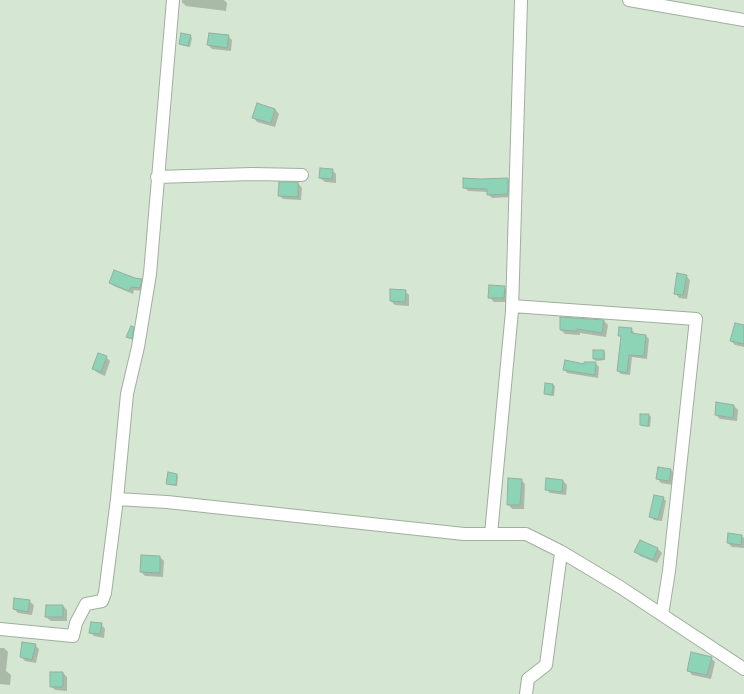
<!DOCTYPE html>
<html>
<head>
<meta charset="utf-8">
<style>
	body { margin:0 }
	canvas { display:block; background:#d5e7d2 }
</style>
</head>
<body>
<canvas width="744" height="694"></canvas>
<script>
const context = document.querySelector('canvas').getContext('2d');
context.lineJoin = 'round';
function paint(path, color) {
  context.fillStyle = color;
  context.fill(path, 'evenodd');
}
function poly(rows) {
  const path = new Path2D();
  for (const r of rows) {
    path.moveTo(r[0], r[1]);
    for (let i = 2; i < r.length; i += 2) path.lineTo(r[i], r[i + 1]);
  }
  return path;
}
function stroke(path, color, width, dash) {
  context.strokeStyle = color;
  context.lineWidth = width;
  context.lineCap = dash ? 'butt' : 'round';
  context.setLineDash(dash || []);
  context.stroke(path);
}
paint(poly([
	[182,0,224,0,227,3,226,11,186,6,182,2],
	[190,36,192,38,190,47,181,45,180,43],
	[228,36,232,40,231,51,212,49,208,45],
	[275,109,279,114,275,127,257,122,253,117],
	[332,170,336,174,336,183,325,182,320,178],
	[508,179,512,182,511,197,492,198,488,194,488,192,468,191,464,187],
	[298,183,302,188,301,200,283,199,279,195],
	[686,276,690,280,687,299,679,298,675,293],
	[141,280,145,284,143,291,134,290,133,294,114,286,110,283],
	[504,287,508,291,508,302,494,302,489,297],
	[405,291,409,295,409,306,395,305,391,301],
	[561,318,604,321,608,325,606,337,580,333,580,335,565,334,561,330],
	[744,326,744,347,735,345,731,341],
	[133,328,135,330,133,340,127,337],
	[631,329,634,332,634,335,646,336,649,339,647,359,632,357,630,375,621,374,618,371,622,338,619,335],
	[604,351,605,353,605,360,596,361,594,359],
	[106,357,110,361,105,376,98,373,93,369],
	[595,363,599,367,598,378,567,373,564,369],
	[553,385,555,386,554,396,547,395,545,393],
	[734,406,738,410,737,421,720,419,716,415],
	[649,415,651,417,650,427,642,426,641,425],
	[671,470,675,474,673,485,661,483,657,478],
	[177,474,178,476,177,486,169,485,167,483],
	[521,480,525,484,524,509,512,509,508,504],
	[563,481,567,485,566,495,550,493,546,489],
	[663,498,666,501,662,521,654,520,650,516],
	[741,536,744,538,744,548,732,547,728,543],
	[658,549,662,553,657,563,640,556,636,552],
	[160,557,164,561,163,577,145,576,141,572],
	[29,601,34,605,32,615,18,613,14,609],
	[63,606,67,610,67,621,51,621,46,617],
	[101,624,105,629,104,638,94,636,90,632],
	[35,645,39,649,36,663,25,661,21,657],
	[0,648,4,648,8,652,6,671,11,675,10,685,0,684],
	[711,658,715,662,711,679,692,675,688,670],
	[63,673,67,677,67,691,55,690,51,686]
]), '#0003');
const building = poly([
	[181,33,191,35,188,46,179,44,181,33],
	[209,33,229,35,227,48,207,45,209,33],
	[257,103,275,109,271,123,252,118,257,103],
	[320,168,333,169,332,179,319,178,320,168],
	[463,178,480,179,508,178,508,194,487,195,487,189,463,188,463,178],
	[279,182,298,182,298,197,278,196,279,182],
	[114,270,135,278,142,279,140,288,131,287,129,291,109,283,114,270],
	[677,273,687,275,683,295,674,294,677,273],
	[489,285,505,286,504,298,488,298,489,285],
	[390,289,406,290,405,302,390,301,390,289],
	[560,317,604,320,602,333,577,329,577,331,560,330,560,317],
	[735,323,744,325,744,344,730,341,735,323],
	[131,326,134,327,132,339,126,337,131,326],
	[619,327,632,328,631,333,646,335,644,356,629,355,627,373,617,371,621,336,618,336,619,327],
	[593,350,604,350,604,359,593,359,593,350],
	[98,353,107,356,101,372,92,369,98,353],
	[565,360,584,364,584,362,596,362,595,375,563,370,565,360],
	[545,383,553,384,552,395,544,394,545,383],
	[716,402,734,405,733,418,715,415,716,402],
	[640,414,649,414,648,426,640,425,640,414],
	[658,467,671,469,669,481,656,479,658,467],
	[168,472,177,474,176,485,166,484,168,472],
	[508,478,522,479,520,505,507,505,508,478],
	[546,478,563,480,562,492,545,490,546,478],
	[654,495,664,497,658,519,649,517,654,495],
	[728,533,742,535,741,545,727,543,728,533],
	[640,540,658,548,653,560,634,552,640,540],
	[141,555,160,556,160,573,140,572,141,555],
	[14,598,30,600,28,612,13,609,14,598],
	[46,605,63,605,63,617,45,617,46,605],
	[91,622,102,623,100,634,89,633,91,622],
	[22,642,36,644,32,660,20,657,22,642],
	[691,652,712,657,707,675,687,671,691,652],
	[50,672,63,672,63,687,50,687,50,672]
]);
paint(building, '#8cd4b5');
stroke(building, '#94afa3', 1);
const minor = poly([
	[629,0,744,20],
	[157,177,252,174,302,175],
	[512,306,696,319,669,571,662,615],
	[117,499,127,394,138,347,150,274,173,0],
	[491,534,512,311,521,0],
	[0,629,73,636,76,623,86,604,102,601,105,593,117,499,167,502,464,534,526,534,560,551,620,587,744,669],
	[526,694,528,679,546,665,561,553]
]);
stroke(minor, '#9eb09c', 14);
stroke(minor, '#fff', 12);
</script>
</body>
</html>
